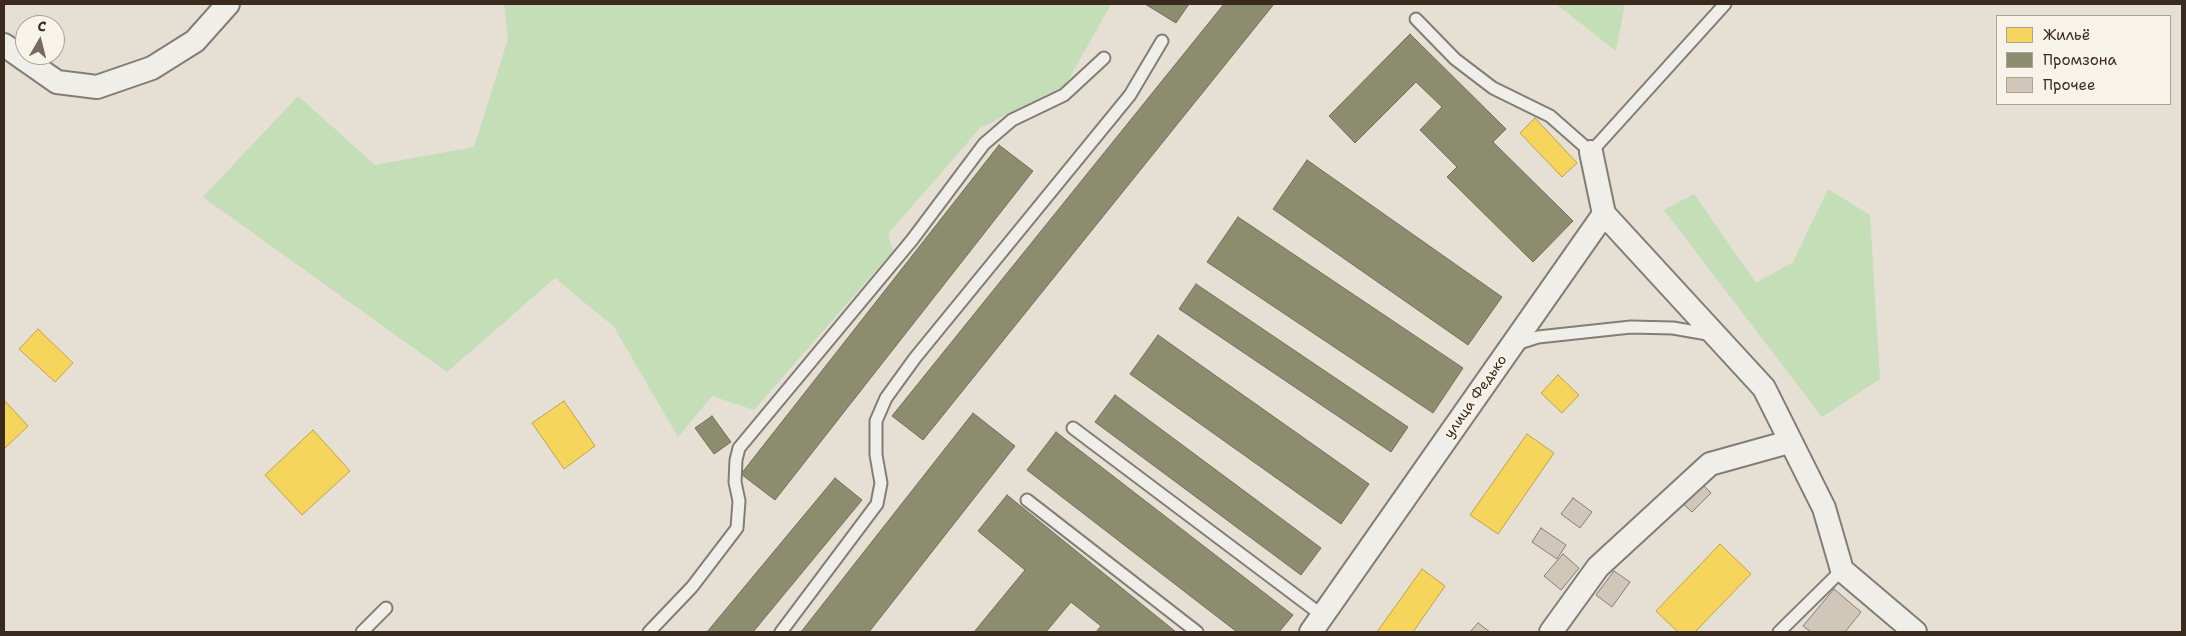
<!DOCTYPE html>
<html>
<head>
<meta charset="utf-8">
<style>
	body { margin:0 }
	#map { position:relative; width:2186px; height:636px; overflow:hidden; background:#e6dfd4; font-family:"Shantell Sans",sans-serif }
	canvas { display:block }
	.frame { position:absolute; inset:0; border:5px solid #3b2a1e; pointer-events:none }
	.legend { position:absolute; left:1996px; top:15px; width:175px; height:90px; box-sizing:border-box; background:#f7f3e8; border:1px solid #aca397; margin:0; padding:6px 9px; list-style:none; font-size:15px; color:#3b2a1e }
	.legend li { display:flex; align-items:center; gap:10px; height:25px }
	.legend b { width:25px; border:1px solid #aca397 }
	.north { position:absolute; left:15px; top:15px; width:50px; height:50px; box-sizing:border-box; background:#f7f3e8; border:1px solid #aca397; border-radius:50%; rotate:8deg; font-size:14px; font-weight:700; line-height:20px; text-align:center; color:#3b2a1e }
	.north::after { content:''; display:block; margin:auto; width:18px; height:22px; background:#77695e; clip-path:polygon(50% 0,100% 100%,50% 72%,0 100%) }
</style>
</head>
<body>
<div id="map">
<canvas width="2186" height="636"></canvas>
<div class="frame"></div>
<ul class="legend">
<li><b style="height:14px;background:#f6d55c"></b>Жильё</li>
<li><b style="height:14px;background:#8c8c6e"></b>Промзона</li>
<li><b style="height:14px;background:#d1c7b9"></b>Прочее</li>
</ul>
<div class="north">С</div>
</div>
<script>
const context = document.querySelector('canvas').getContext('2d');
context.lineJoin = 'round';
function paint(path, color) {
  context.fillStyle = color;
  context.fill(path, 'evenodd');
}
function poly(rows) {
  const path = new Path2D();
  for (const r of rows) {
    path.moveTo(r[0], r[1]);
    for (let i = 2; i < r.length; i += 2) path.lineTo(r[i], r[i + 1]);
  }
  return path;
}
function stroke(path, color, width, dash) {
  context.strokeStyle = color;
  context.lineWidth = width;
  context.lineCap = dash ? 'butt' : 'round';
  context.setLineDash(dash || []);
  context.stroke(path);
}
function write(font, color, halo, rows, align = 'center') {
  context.font = font + ' "Shantell Sans",sans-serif';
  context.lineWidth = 5;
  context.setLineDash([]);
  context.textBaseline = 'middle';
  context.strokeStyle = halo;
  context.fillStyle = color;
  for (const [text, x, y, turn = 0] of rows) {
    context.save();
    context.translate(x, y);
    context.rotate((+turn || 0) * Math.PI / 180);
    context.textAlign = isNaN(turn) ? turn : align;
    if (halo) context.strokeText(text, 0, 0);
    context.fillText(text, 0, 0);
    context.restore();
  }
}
paint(poly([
	[504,4,1111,4,1065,86,980,128,888,234,893,251,754,410,712,396,678,437,614,327,555,278,447,372,203,197,298,96,375,165,474,147,508,39],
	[1556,4,1625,4,1616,51],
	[1828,189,1870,215,1880,379,1822,417,1664,210,1694,194,1756,283,1793,262]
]), '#c4deb7');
const homes = poly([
	[1535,118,1577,163,1562,177,1520,133,1535,118],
	[38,329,73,363,55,382,19,349,38,329],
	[1558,375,1579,395,1562,413,1541,393,1558,375],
	[4,400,28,426,4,449,4,400],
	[564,401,595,446,564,469,532,423,564,401],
	[313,430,350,471,302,515,265,475,313,430],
	[1527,434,1554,453,1498,534,1470,515,1527,434],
	[1720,544,1751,574,1695,632,1678,632,1656,611,1720,544],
	[1422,569,1445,586,1413,632,1377,632,1422,569]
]);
paint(homes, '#f6d55c');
stroke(homes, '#bea249', 1);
const industry = poly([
	[1145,4,1189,4,1176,23,1145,4],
	[1224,4,1274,4,923,440,892,416,1224,4],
	[1410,34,1506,129,1493,142,1573,221,1533,262,1447,177,1457,167,1420,130,1442,107,1416,82,1355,143,1329,116,1410,34],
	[999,145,1033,171,775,500,741,474,999,145],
	[1307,160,1502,297,1468,345,1273,209,1307,160],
	[1238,217,1463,368,1433,413,1207,262,1238,217],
	[1196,284,1408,427,1391,452,1179,309,1196,284],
	[1158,335,1369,484,1341,524,1130,374,1158,335],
	[1115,395,1321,548,1301,575,1095,422,1115,395],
	[973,413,1015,446,869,632,801,632,973,413],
	[712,416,731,442,714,454,695,428,712,416],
	[1056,432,1293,615,1279,632,1237,632,1027,470,1056,432],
	[835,478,862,500,753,632,707,632,835,478],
	[1007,495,1176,632,1096,632,1101,626,1071,602,1046,632,974,632,1025,570,978,531,1007,495]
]);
paint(industry, '#8c8c6e');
stroke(industry, '#746f56', 1);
const building = poly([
	[1700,482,1711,493,1692,512,1680,501,1700,482],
	[1573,498,1592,512,1580,528,1561,514,1573,498],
	[1541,528,1566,545,1557,559,1532,542,1541,528],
	[1563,554,1579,568,1561,590,1544,576,1563,554],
	[1614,571,1630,582,1612,607,1596,595,1614,571],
	[1834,589,1861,612,1845,632,1811,632,1803,626,1834,589],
	[1478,623,1490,632,1470,632,1478,623]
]);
paint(building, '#d1c7b9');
stroke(building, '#837d75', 1);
const service = poly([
	[1416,19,1455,59,1493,88,1550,116,1591,152,1725,4],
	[1516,344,1538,337,1631,327,1673,328,1713,335],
	[1073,428,1323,616],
	[1027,500,1197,632],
	[362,632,386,608],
	[649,632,692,587,737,528,739,501,735,482,736,460,739,448,912,240,984,144,1012,120,1064,95,1104,58],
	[781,632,877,504,881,483,876,455,876,421,886,398,915,358,1130,95,1162,41],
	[1779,632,1842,570]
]);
const minor = poly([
	[4,45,57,82,97,87,152,68,195,41,228,4],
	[1604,214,1764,388,1824,508,1842,570,1915,632],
	[1311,632,1604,214,1591,152],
	[1551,632,1598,567,1710,464,1789,442]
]);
stroke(service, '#837d75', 15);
stroke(minor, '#837d75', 26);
stroke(service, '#f0eee9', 11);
stroke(minor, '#f0eee9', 22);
write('14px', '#3b2a1e', '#f7f3e8', [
	["улица Федько",1476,397,-55]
]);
</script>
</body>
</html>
